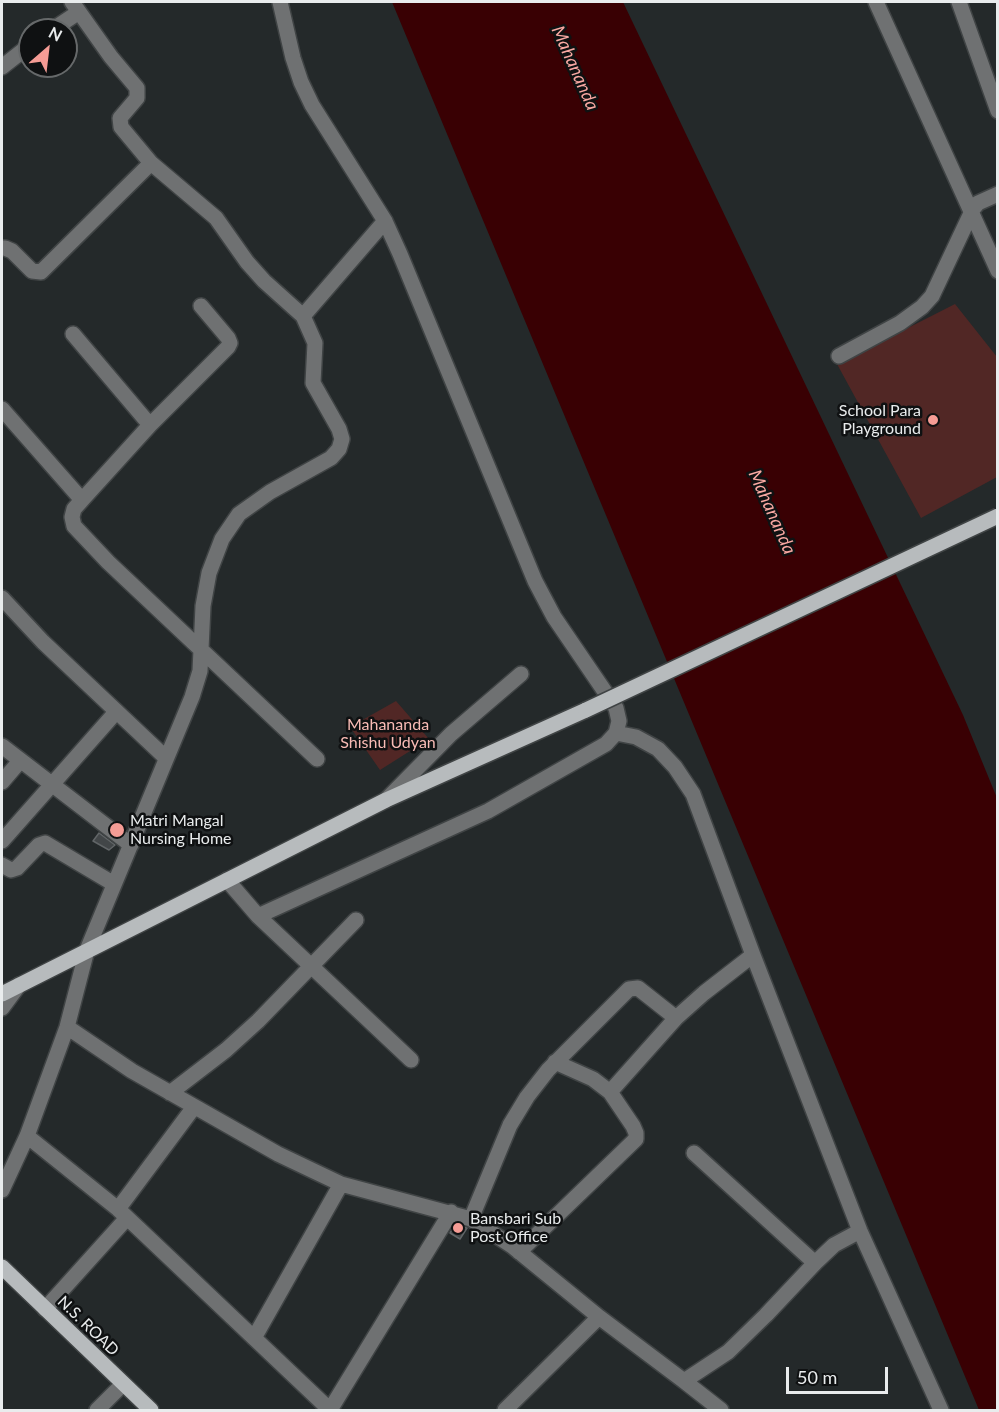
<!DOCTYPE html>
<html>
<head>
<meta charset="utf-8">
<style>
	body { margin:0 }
	#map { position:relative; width:999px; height:1412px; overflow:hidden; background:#24292a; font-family:Lato,sans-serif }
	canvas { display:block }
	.frame { position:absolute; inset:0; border:3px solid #e9eced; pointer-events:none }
	.north { position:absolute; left:18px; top:18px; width:60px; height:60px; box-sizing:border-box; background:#0f1112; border:2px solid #66696a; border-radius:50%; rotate:28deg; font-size:16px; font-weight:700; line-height:24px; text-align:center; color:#e9eced }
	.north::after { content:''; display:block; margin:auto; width:21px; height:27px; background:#f59c95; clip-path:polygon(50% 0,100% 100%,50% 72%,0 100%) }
	.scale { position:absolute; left:786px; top:1367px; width:102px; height:27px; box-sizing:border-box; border:3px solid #e9eced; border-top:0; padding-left:8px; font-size:18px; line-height:21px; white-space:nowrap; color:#e9eced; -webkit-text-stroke:4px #0f1112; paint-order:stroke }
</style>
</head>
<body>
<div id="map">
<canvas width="999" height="1412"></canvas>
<div class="frame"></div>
<div class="north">N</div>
<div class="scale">50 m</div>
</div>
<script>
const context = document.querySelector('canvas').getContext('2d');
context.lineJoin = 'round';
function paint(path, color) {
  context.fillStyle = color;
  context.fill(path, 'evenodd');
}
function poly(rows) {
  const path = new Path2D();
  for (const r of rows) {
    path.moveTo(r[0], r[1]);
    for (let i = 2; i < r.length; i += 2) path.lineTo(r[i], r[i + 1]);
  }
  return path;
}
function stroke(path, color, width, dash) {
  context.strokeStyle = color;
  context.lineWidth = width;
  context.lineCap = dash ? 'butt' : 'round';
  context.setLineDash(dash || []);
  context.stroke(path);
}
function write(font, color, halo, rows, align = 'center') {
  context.font = font + ' Lato,sans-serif';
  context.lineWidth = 5;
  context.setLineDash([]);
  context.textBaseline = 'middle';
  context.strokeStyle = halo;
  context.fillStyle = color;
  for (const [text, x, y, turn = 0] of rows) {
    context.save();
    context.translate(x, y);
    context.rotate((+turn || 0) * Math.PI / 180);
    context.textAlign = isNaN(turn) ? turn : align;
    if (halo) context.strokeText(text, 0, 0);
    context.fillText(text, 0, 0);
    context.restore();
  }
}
paint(poly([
	[955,304,997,357,997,477,921,518,837,364],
	[396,701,429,739,380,770,350,727]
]), '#512725');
paint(poly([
	[392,2,623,2,963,715,997,798,997,1410,979,1410]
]), '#390003');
const building = poly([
	[99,833,115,845,109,850,93,841,99,833],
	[455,1225,467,1228,460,1239,450,1233,455,1225]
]);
paint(building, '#424648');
stroke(building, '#616567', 1.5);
const minor = poly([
	[876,2,998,271],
	[959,2,998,111],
	[52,30,79,12],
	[2,67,30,45],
	[2,248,5,248,12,251,32,271,41,272,151,163],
	[303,316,385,221],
	[73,334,150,425],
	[839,356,900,323,922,307,932,296,973,209,978,203,998,194],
	[2,409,82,500,150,425,228,347,230,343,228,338,201,306],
	[82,500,74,509,72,517,74,526,108,562,317,759],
	[2,598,43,642,166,758],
	[616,733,636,737,658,749,675,767,693,794,753,955,860,1231,941,1410],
	[2,746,131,845],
	[2,782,20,761],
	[386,800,451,734,521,674],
	[2,841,116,712],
	[2,865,11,870,17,868,39,845,45,843,114,884],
	[227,880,258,916,411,1060],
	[258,916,488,811,606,744,616,733,619,721,616,708,554,617,535,581,400,254,385,221,312,105,301,82,293,58,280,2],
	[2,1008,19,985],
	[67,1027,132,1071,278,1154,341,1184,471,1219,512,1246,599,1317,505,1410],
	[610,1092,676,1018,704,993,753,955],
	[170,1093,226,1050,258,1021,356,920],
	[27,1136,118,1209,330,1410,451,1212],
	[694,1153,815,1263],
	[2,1190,27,1136,67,1027,87,950,192,697,200,671,203,606,209,573,222,539,239,514,270,492,331,458,339,449,342,439,339,429,313,383,315,343,303,316,264,281,247,262,216,218,151,163,121,127,120,118,137,98,137,88,111,57,72,2],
	[118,1209,194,1107],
	[471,1219,510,1125,527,1097,548,1070,629,989,638,988,676,1018],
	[519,1252,636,1139,636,1133,633,1126,610,1092,593,1079,555,1062],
	[45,1309,127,1218],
	[599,1317,684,1381,728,1352,766,1315,815,1263,834,1245,860,1231],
	[254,1338,341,1184],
	[684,1381,721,1410],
	[97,1410,123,1384]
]);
const major = poly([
	[2,994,386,800,586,710],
	[2,1267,151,1410]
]);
stroke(minor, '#404445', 18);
stroke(major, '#404445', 18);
stroke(minor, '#6f7172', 15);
stroke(major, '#b7bbbd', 15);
const majorBridge = poly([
	[586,710,998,516]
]);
stroke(majorBridge, '#404445', 18, []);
stroke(majorBridge, '#b7bbbd', 15);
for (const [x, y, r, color] of [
	[933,420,6,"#f59c95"],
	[117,830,8,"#f59c95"],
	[458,1228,6,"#f59c95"]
]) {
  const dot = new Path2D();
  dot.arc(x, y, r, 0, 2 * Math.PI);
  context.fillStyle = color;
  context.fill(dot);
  stroke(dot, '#0f1112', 2);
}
write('16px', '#e9eced', '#0f1112', [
	["School Para",921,411,"right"],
	["Playground",921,429,"right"],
	["Matri Mangal",130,821],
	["Nursing Home",130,839],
	["Bansbari Sub",470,1219],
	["Post Office",470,1237]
], 'left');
write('16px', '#f8bbb5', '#0f1112', [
	["Mahananda",388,725],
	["Shishu Udyan",388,743]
]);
write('16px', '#e9eced', '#0f1112', [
	["N.S. ROAD",88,1326,44]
]);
write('italic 18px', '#f9a8a2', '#0f1112', [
	["Mahananda",575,68,66],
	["Mahananda",772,512,66]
]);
</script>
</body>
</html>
